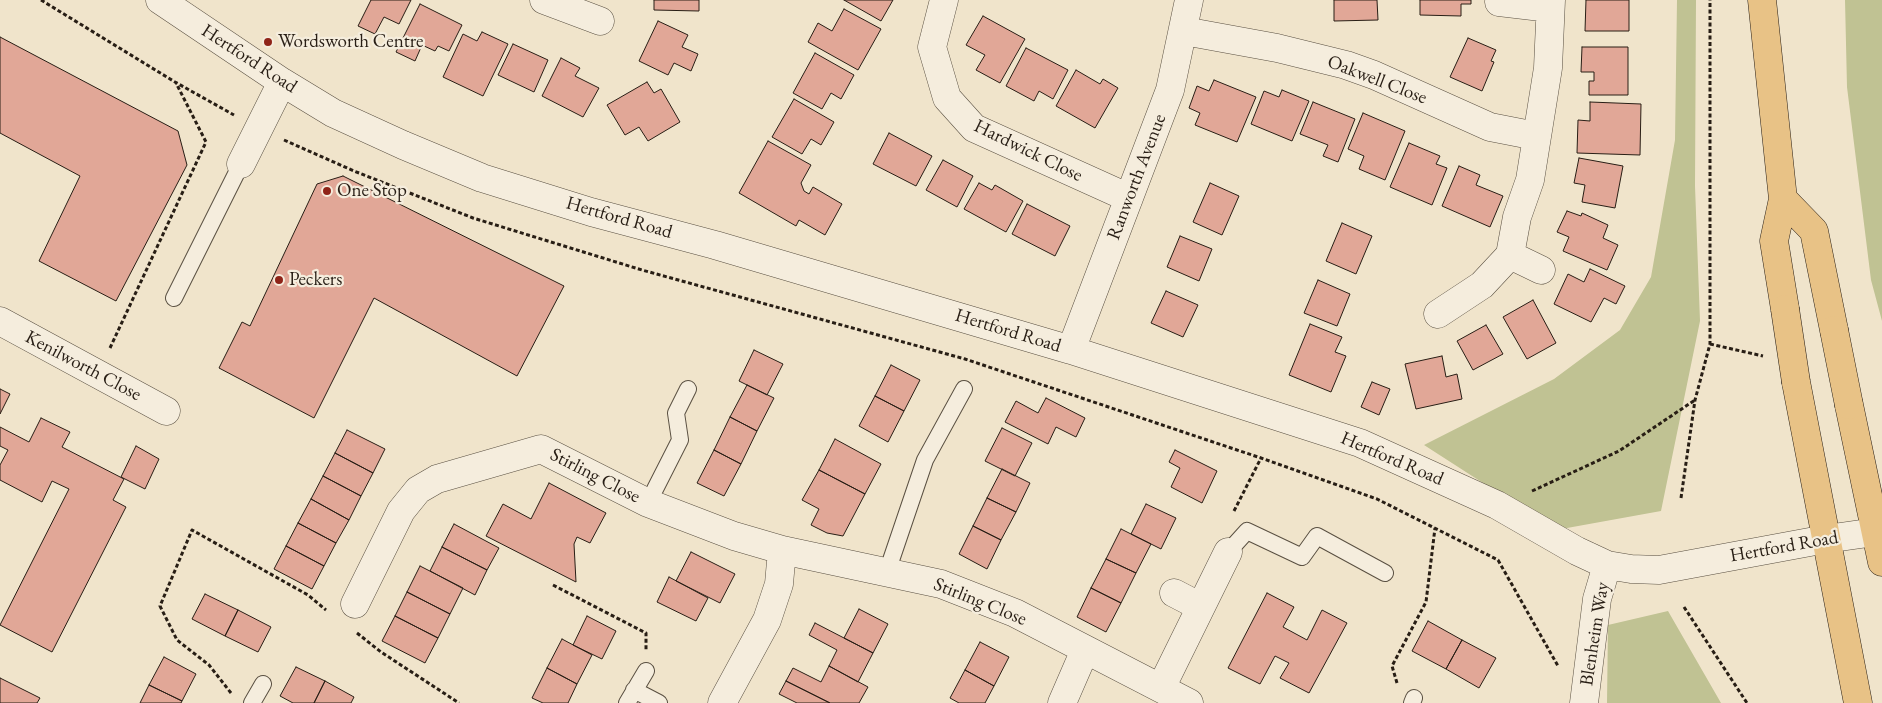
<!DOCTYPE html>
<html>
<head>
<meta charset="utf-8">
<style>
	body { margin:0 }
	canvas { display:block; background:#f0e4cb }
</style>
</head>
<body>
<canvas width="1882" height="703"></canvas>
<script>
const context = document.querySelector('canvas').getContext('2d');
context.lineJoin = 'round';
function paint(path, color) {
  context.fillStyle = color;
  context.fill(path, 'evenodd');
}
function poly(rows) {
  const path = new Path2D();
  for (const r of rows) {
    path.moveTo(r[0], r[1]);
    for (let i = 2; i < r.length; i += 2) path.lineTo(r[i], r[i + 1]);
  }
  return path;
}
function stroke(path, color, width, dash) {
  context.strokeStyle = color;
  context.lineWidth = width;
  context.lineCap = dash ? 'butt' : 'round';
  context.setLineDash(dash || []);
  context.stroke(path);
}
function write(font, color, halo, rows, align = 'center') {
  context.font = font + ' "EB Garamond",serif';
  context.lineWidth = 4.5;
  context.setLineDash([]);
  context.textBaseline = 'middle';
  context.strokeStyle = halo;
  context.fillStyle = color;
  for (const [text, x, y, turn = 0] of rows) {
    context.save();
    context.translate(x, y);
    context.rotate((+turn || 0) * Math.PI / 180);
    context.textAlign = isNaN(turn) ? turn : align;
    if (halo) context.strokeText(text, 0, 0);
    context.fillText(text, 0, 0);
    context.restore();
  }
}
paint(poly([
	[1677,0,1696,0,1695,186,1700,321,1661,511,1556,530,1424,445,1554,379,1620,330,1651,277,1675,140],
	[1845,0,1882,0,1882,321,1871,280,1847,87],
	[1668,611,1721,703,1607,703,1608,625]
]), '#c0c293');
const building = poly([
	[371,0,411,0,399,24,384,17,375,34,358,26,371,0],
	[654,0,699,0,699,11,654,10,654,0],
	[844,0,893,0,881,21,844,0],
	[1334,0,1377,0,1378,20,1334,21,1334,0],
	[1420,0,1471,0,1471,4,1461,4,1461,16,1420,15,1420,0],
	[1586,0,1629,0,1629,31,1585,31,1586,0],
	[420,4,462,25,449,51,438,46,435,51,422,45,415,61,396,52,420,4],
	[844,9,881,29,858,70,808,42,818,23,832,31,844,9],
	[983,16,1025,39,1000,83,976,70,985,55,966,45,983,16],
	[658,21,688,35,682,47,698,54,691,71,674,63,668,75,639,61,658,21],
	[482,32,508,44,483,96,443,77,463,34,477,41,482,32],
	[0,37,178,131,187,165,116,301,39,261,80,176,0,133,0,37],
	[1468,38,1496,50,1491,61,1494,62,1482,91,1450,77,1468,38],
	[513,44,548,60,534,92,498,75,513,44],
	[1582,47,1628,47,1628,95,1589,95,1589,81,1594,81,1594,72,1581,72,1582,47],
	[1026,48,1068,70,1053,99,1039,91,1034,101,1006,86,1026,48],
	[815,53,854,75,841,99,831,93,822,109,793,93,815,53],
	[561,58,580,68,575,76,599,88,583,117,542,96,561,58],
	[1076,70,1100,84,1103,79,1118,88,1095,128,1056,106,1076,70],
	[1214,80,1256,97,1237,142,1195,125,1200,113,1189,108,1197,86,1209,91,1214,80],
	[647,82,654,93,661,89,680,122,648,141,639,127,625,135,607,105,647,82],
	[1282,90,1309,101,1292,141,1251,124,1264,91,1279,97,1282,90],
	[794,99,834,122,821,145,811,139,802,154,772,137,794,99],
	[1313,102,1355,119,1338,162,1323,156,1328,145,1300,134,1313,102],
	[1590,102,1641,104,1640,155,1577,153,1578,120,1590,121,1590,102],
	[1363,113,1405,131,1385,180,1359,169,1364,156,1348,149,1363,113],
	[889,133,932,156,916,186,873,164,889,133],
	[768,141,811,165,801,183,804,191,809,194,813,187,842,204,825,235,799,220,796,226,739,193,768,141],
	[1409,143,1440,156,1436,164,1447,168,1432,205,1390,187,1409,143],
	[1579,158,1623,166,1615,208,1582,202,1585,185,1574,183,1579,158],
	[943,160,973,176,957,207,926,190,943,160],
	[1459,166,1480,175,1476,185,1503,196,1490,227,1442,206,1459,166],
	[343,176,564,286,517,376,374,298,314,418,219,368,242,322,250,326,317,184,343,176],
	[979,183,992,190,995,185,1023,201,1006,232,964,209,979,183],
	[1210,183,1239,196,1222,235,1193,222,1210,183],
	[1027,204,1070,226,1055,256,1012,234,1027,204],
	[1567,211,1581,216,1582,213,1608,225,1603,238,1618,245,1607,270,1563,251,1569,237,1557,232,1567,211],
	[1342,223,1372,236,1356,274,1326,261,1342,223],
	[1180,236,1212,249,1199,281,1167,267,1180,236],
	[1590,269,1625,286,1616,304,1604,298,1591,322,1554,304,1568,274,1584,282,1590,269],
	[1318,280,1350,294,1337,326,1304,313,1318,280],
	[1166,291,1198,305,1183,337,1151,323,1166,291],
	[1533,300,1556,343,1527,359,1503,317,1533,300],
	[1310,324,1342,337,1335,352,1346,356,1331,392,1289,375,1310,324],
	[1486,325,1503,354,1473,370,1457,341,1486,325],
	[754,350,783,364,767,395,739,381,754,350],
	[1442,356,1446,377,1457,374,1462,399,1416,409,1405,364,1442,356],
	[891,365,920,380,904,411,875,396,891,365],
	[1372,382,1390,389,1379,415,1361,407,1372,382],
	[747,385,774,398,757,431,730,417,747,385],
	[0,389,10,394,0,414,0,389],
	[875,396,904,411,888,442,859,426,875,396],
	[1046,398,1085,418,1076,437,1056,427,1048,444,1005,422,1016,401,1038,413,1046,398],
	[730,417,757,431,741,464,714,450,730,417],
	[41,418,70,432,62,447,124,479,113,500,126,507,52,652,0,625,69,489,52,481,42,502,0,480,0,465,8,450,0,446,0,427,29,442,41,418],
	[1002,428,1032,443,1015,476,985,461,1002,428],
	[347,430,385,449,373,473,335,453,347,430],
	[835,439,881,464,865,494,819,470,835,439],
	[136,446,159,459,145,489,121,477,136,446],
	[714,450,741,464,724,496,697,483,714,450],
	[1175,450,1217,471,1202,503,1171,487,1180,468,1169,462,1175,450],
	[335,453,373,473,361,496,323,476,335,453],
	[1002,469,1030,483,1016,512,987,498,1002,469],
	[819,470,865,494,843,536,827,533,811,525,819,509,802,500,819,470],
	[323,476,361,496,349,520,311,499,323,476],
	[549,483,606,513,590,543,577,537,574,544,576,582,486,536,503,504,531,519,549,483],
	[987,498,1016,512,1001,540,973,526,987,498],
	[311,499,349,520,336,543,298,523,311,499],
	[1146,504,1176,518,1161,549,1131,534,1146,504],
	[298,523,336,543,324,566,286,546,298,523],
	[454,524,499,548,487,570,442,547,454,524],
	[973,526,1001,540,987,569,959,554,973,526],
	[1121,529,1151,544,1136,573,1106,559,1121,529],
	[286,546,324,566,312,589,274,569,286,546],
	[442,547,487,570,475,595,430,571,442,547],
	[691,552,735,574,720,603,676,581,691,552],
	[1106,559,1136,573,1121,603,1091,588,1106,559],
	[420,566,463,588,450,614,407,592,420,566],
	[669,577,708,598,696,621,657,602,669,577],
	[1091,588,1121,603,1106,632,1077,617,1091,588],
	[407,592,450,614,438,638,395,616,407,592],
	[1267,593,1294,607,1283,627,1307,640,1322,610,1347,623,1309,693,1280,678,1289,663,1275,656,1260,684,1228,668,1267,593],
	[205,594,238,610,225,636,192,619,205,594],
	[859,609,888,624,873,653,844,638,859,609],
	[238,610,271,627,258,652,225,636,238,610],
	[395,616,438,638,425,663,382,641,395,616],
	[587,616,616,631,602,659,573,645,587,616],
	[1428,621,1462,640,1446,669,1412,651,1428,621],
	[815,623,873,653,858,682,829,666,837,650,809,635,815,623],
	[562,639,592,655,577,684,547,668,562,639],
	[1462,640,1496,658,1479,688,1446,669,1462,640],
	[980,642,1009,657,994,686,965,670,980,642],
	[164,657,196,674,182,701,149,685,164,657],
	[829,666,868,687,859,703,830,703,786,681,793,668,821,682,829,666],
	[296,667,325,681,314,703,293,703,280,696,296,667],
	[547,668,577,684,568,703,543,703,532,698,547,668],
	[965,670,994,686,985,703,959,703,950,698,965,670],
	[0,678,40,698,37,703,0,703,0,678],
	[325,681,354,697,351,703,314,703,325,681],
	[786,681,830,703,797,703,779,694,786,681],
	[149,685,182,701,181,703,140,703,149,685]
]);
paint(building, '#e1a797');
stroke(building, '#281e15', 1);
const service = poly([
	[174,298,241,164],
	[648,503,680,440,676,413,688,389],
	[1228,552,1247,531,1302,557,1317,536,1385,573],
	[887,572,925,460,964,389],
	[634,690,659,703],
	[252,703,263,684],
	[627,703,646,671],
	[1412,703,1414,698]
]);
const minor = poly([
	[160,0,282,82,333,113,403,145,482,178,591,212,715,245,1071,350,1360,443,1497,505,1577,551,1607,565,1631,569,1659,570,1826,539,1875,532],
	[544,0,600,21],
	[944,0,932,47,947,98,974,128,1129,198],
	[1499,2,1550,8],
	[1184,31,1277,48,1346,65,1374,75,1490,127,1536,136],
	[241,164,282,82],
	[1510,255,1541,270],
	[1438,314,1482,285,1510,255,1517,217,1530,180,1548,68,1551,0],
	[0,321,166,411],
	[1071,350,1170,90,1189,0],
	[1174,593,1201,607],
	[355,604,401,511,418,490,437,479,541,449,648,503,734,536,782,550,941,584,1015,613,1189,703],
	[1161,688,1228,552],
	[722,703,767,620,779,584,782,550],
	[1062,703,1085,650],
	[1584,703,1597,599,1607,565]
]);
const trunk = poly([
	[1762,0,1783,199,1774,241,1785,309],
	[1783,199,1814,231,1834,330],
	[1796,382,1858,703],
	[1849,405,1882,562]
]);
stroke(service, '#5a5042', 18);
stroke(minor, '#5a5042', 29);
stroke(trunk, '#281e15', 29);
stroke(poly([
	[41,0,175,82,234,115],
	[284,140,354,171,473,218,642,270,965,359,1261,458,1377,499,1498,560,1558,666],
	[1710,344,1763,356],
	[110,348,206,142,176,83],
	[1532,491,1619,451,1695,400],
	[1681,498,1695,400,1710,344,1710,0],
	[1234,511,1261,458],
	[553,585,646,633,646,650],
	[1684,607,1747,703],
	[357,633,381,652,459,703],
	[1397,683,1392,666,1426,602,1435,528],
	[231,693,209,665,177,640,160,606,192,530,308,595,326,610]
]), '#281e15', 3, [4, 2.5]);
stroke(service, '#f5eddd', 16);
stroke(minor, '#f5eddd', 28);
stroke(trunk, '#e8c286', 28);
const trunkBridge = poly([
	[1785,309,1796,382],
	[1834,330,1849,405]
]);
stroke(trunkBridge, '#281e15', 29, []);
stroke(trunkBridge, '#e8c286', 28);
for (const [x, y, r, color] of [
	[268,42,5,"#8f2418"],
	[327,191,5,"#8f2418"],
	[279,280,5,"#8f2418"]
]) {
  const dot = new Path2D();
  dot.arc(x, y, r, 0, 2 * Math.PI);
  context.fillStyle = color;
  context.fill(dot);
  stroke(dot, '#f5eddd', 2);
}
write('19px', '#281e15', '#f5eddd', [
	["Wordsworth Centre",278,42],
	["One Stop",337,191],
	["Peckers",289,280]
], 'left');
write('19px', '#281e15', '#f5eddd', [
	["Hertford Road",249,59,33],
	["Oakwell Close",1377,80,21],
	["Hardwick Close",1028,151,26],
	["Ranworth Avenue",1137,177,-69],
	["Hertford Road",619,218,16],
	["Hertford Road",1008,331,17],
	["Kenilworth Close",83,366,28],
	["Hertford Road",1392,459,23],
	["Stirling Close",595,476,27],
	["Hertford Road",1784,547,-10],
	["Stirling Close",980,602,22],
	["Blenheim Way",1595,634,-81]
]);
</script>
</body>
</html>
